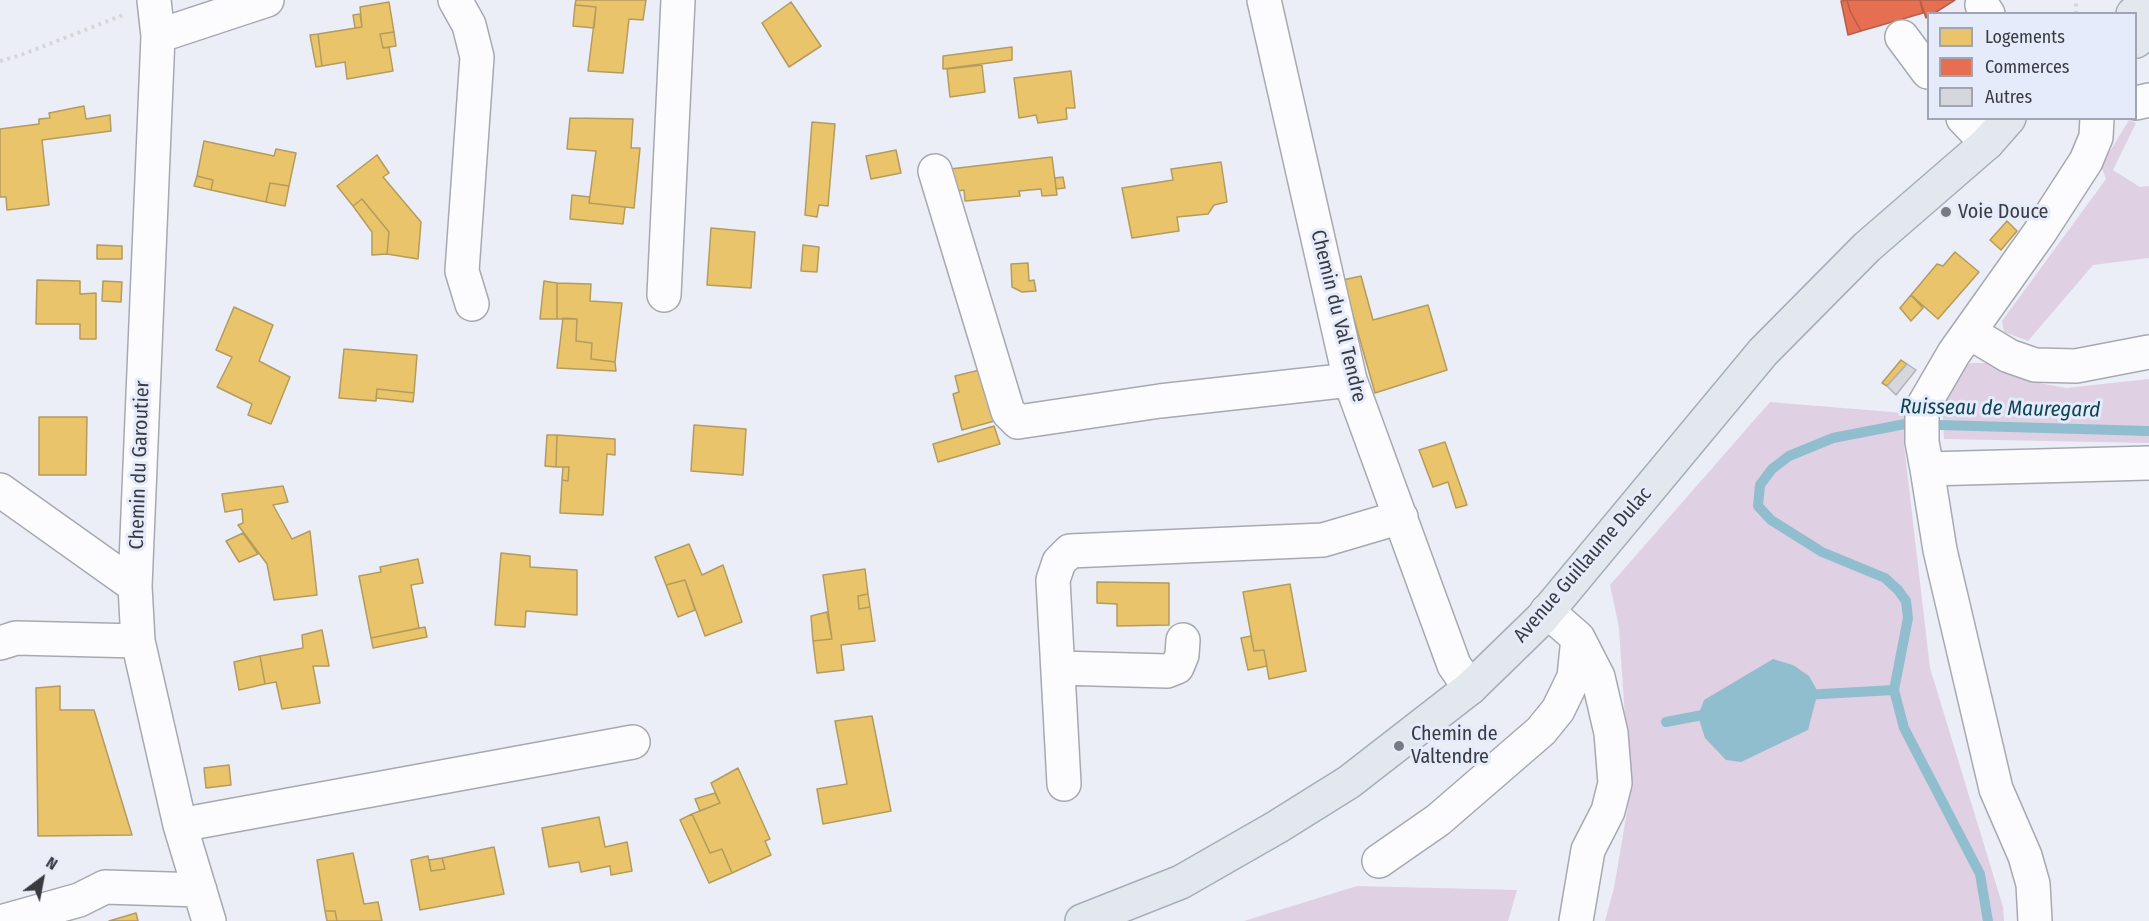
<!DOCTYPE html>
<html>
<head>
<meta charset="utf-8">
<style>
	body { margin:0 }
	#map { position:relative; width:2149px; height:921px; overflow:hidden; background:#ebeef6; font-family:"Fira Sans Condensed",sans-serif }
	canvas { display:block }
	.legend { position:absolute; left:1927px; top:12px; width:210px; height:108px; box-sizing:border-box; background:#e6ebfb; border:2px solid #a1a5b1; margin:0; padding:8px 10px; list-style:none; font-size:18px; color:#393b41 }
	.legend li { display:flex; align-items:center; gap:12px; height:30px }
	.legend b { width:30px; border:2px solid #a1a5b1 }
	.north { position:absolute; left:12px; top:849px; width:60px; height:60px; -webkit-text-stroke:4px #e6ebfb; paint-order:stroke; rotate:32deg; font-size:16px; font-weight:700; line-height:24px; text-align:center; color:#393b41 }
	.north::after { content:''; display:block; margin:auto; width:21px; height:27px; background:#393b41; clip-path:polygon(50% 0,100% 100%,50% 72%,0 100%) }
</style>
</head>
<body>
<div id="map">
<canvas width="2149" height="921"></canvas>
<ul class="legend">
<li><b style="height:16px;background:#e9c46a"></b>Logements</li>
<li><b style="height:16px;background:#e76f51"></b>Commerces</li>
<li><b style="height:16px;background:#d6d6dd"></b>Autres</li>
</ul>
<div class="north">N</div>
</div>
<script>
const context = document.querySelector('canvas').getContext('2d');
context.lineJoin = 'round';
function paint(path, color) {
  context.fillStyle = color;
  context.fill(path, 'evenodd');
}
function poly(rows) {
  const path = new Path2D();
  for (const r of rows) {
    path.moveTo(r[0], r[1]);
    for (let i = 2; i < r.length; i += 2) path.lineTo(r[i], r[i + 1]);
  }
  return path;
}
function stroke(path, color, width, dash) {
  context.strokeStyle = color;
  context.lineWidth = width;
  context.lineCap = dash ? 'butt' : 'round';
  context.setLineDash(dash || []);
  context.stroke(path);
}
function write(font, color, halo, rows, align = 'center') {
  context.font = font + ' "Fira Sans Condensed",sans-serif';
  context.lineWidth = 6;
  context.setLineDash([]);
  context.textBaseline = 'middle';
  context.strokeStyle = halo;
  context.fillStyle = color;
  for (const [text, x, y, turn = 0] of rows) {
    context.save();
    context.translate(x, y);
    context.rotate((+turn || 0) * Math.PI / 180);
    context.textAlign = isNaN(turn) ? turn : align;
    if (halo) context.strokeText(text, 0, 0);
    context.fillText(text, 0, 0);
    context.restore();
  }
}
paint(poly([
	[2129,120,2136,123,2113,170,2140,187,2149,186,2149,258,2093,265,2028,341,2004,332,2002,321,2106,179,2101,166],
	[1971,363,1990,363,2029,381,2066,388,2149,379,2149,443,1944,439,1942,398,1955,372],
	[1770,402,1904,413,1904,445,1930,668,2003,907,2004,921,1605,921,1614,888,1630,794,1619,628,1610,585],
	[1357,886,1517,890,1508,921,1244,921]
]), '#dfd1e3');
paint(poly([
	[1773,659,1793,665,1809,676,1818,692,1808,730,1741,762,1726,760,1705,738,1698,716,1704,700]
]), '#91bece');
const homes = poly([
	[576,0,646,0,643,20,629,19,623,73,588,71,596,7,575,5,576,0],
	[389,2,394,32,380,34,383,48,389,47,393,71,347,79,345,62,322,66,318,34,362,27,360,7,389,2],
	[791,2,821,46,789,67,762,23,791,2],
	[575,5,596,7,594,28,573,26,575,5],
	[360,14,362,27,355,28,353,15,360,14],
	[394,32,396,46,383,48,380,34,394,32],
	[318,34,322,66,316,67,310,35,318,34],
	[1012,47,1012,60,943,69,943,56,1012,47],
	[982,65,985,92,950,97,947,69,982,65],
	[1071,71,1075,108,1066,108,1067,119,1038,123,1036,115,1019,118,1014,78,1071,71],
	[84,106,86,119,110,115,111,131,42,140,49,205,7,210,6,197,0,197,0,129,39,124,39,119,50,118,49,113,84,106],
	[570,118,633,119,631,148,640,148,634,208,589,203,596,151,567,149,570,118],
	[812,122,835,124,828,206,819,205,817,217,805,215,812,122],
	[204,141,274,156,276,149,296,153,289,186,270,183,266,202,211,190,213,180,197,176,204,141],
	[896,150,901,173,871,179,866,156,896,150],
	[377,155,389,173,383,177,421,222,418,259,387,254,389,232,362,199,353,206,337,186,377,155],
	[1052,157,1057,195,1042,196,1041,189,1019,191,1020,196,965,201,964,190,952,192,950,169,1052,157],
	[1221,162,1227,202,1214,205,1208,214,1177,217,1179,231,1132,238,1122,188,1173,180,1171,169,1221,162],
	[197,176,213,180,211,190,194,186,197,176],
	[1063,177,1065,188,1056,189,1055,178,1063,177],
	[270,183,289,186,285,206,266,202,270,183],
	[572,195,590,197,589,203,625,207,623,224,570,219,572,195],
	[362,199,389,232,387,254,372,255,372,232,353,206,362,199],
	[2007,221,2017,231,2001,250,1990,240,2007,221],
	[711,228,755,232,751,288,707,285,711,228],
	[97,245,122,246,122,259,97,259,97,245],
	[803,245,819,247,817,272,801,271,803,245],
	[1955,252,1979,272,1938,319,1911,295,1937,264,1943,266,1955,252],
	[1028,263,1029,281,1034,280,1036,291,1022,292,1012,287,1011,264,1028,263],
	[1361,276,1373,320,1428,305,1447,370,1375,393,1343,280,1361,276],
	[37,280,80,281,80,294,96,293,96,339,80,339,80,324,36,324,37,280],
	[103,281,122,282,121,302,102,301,103,281],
	[544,281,557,283,557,319,540,319,544,281],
	[557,283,591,284,590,301,622,303,615,362,591,359,592,343,576,341,577,319,557,319,557,283],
	[1911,295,1923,308,1911,321,1900,308,1911,295],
	[234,307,273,325,259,361,290,377,271,424,248,415,252,404,217,387,232,357,216,350,234,307],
	[563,318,577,319,576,341,592,343,591,359,615,362,616,371,557,368,563,318],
	[344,349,417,355,414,393,377,389,376,401,339,398,344,349],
	[1901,360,1907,364,1887,386,1882,383,1901,360],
	[984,369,998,420,962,430,953,394,959,392,955,376,984,369],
	[377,389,414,393,413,402,376,398,377,389],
	[39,417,87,417,86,475,39,475,39,417],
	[694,425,746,429,743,475,691,471,694,425],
	[994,426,1000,444,938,462,933,444,994,426],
	[547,435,557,435,556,467,545,466,547,435],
	[557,435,615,439,615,455,607,454,603,515,560,513,562,480,568,481,569,467,556,467,557,435],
	[1445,442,1467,505,1456,508,1448,482,1433,487,1419,450,1445,442],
	[563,467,569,467,568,481,562,480,563,467],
	[283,486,288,502,273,505,292,539,310,531,317,595,274,600,267,564,238,525,243,523,242,509,225,512,222,494,283,486],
	[243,533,258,554,239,562,226,541,243,533],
	[689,544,702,575,723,565,742,622,705,636,685,580,666,585,655,557,689,544],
	[501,553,530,556,530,567,577,570,577,615,526,611,525,627,495,625,501,553],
	[418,559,423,583,411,585,419,628,371,638,359,576,381,572,380,567,418,559],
	[865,569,868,594,858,596,859,609,870,607,875,641,841,645,844,670,817,673,813,641,832,639,823,575,865,569],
	[685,580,695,610,678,617,666,585,685,580],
	[1097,582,1169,583,1169,625,1117,626,1117,604,1097,603,1097,582],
	[1290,584,1306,671,1269,679,1264,650,1254,651,1243,592,1290,584],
	[868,594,870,607,859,609,858,596,868,594],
	[827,612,832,639,813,641,811,616,827,612],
	[425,627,427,637,373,648,371,638,425,627],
	[322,630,329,666,313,666,320,703,282,709,276,682,265,684,260,656,303,648,302,635,322,630],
	[1251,636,1254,651,1264,650,1267,666,1248,670,1241,638,1251,636],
	[260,656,265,684,239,690,234,662,260,656],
	[60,686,60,710,94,710,132,835,38,836,36,688,60,686],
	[872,716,891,811,823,824,817,789,847,784,835,721,872,716],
	[229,765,231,785,206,788,204,768,229,765],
	[738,768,770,839,765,841,771,855,732,873,722,849,710,853,692,814,720,803,711,783,738,768],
	[715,793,720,803,700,811,695,799,715,793],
	[692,814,710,853,722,849,732,873,709,883,680,820,692,814],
	[599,817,605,847,627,842,632,871,611,875,610,866,581,872,579,862,549,867,542,828,599,817],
	[494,847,504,894,420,910,411,860,428,856,431,871,445,869,442,858,494,847],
	[353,853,364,904,378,902,382,921,337,921,335,911,325,911,317,860,353,853],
	[442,858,445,869,431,871,429,860,442,858],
	[325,911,335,911,337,921,327,921,325,911],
	[136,913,138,921,109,921,136,913]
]);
paint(homes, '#e9c46a');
stroke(homes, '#b49b5e', 1.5);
const shops = poly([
	[1847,0,1920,0,1923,13,1861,31,1850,11,1847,0],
	[1847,0,1850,11,1861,31,1848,35,1841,1,1847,0],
	[1920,0,1955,0,1933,14,1928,14,1926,18,1920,0]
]);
paint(shops, '#e76f51');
stroke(shops, '#b35f4c', 1.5);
stroke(poly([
	[1804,695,1894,690],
	[1666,722,1713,713],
	[1988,921,1980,874,1904,728,1894,690,1908,618,1906,601,1898,590,1885,578,1822,552,1771,520,1758,506,1760,485,1772,469,1789,456,1833,438,1905,424,2149,431]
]), '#91bece', 10);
const building = poly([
	[1907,364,1916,370,1896,395,1887,386,1907,364]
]);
paint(building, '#d6d6dd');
stroke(building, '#b1b2b8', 1.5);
const minor = poly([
	[154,0,158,36,135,586,138,641,180,825,209,921],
	[455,0,469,25,477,57,462,271,472,304],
	[1264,0,1350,380,1454,665,1470,688],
	[1982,5,1988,14],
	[158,36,267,0],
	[1902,37,1928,72],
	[2136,103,2149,100],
	[1963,118,1987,143],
	[935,171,1008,412,1018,422,1160,401,1350,380],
	[664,295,678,0],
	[1969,332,2009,356,2035,365,2076,366,2149,352],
	[1927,469,1922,442,1922,408,1954,353,2040,232,2086,161,2096,137,2097,118],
	[0,490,135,586],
	[1547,611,1578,638,1598,677,1611,733,1615,783,1608,811,1588,850,1576,921],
	[0,643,16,638,138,641],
	[1058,668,1167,671,1177,667,1182,655,1183,640],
	[1064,784,1053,580,1059,562,1070,551,1323,540,1401,517],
	[180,825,633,742],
	[1379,861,1438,820,1541,731,1558,710,1574,677,1578,638],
	[4,921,79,900,105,887,200,890],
	[2035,921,2033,884,2025,856,1996,789,1940,550,1927,469,2149,463]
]);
const major = poly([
	[2133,14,2149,1],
	[2136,41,2149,31],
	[1082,921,1181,882,1277,827,1349,782,1470,688,1542,618,1763,352,1867,247,1987,143,2009,118]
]);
stroke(minor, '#a7a9b0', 36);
stroke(major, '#a6aeb9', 36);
stroke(poly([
	[2076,14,2076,0],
	[0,61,21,55,123,15]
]), '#d6d6d9', 4, [3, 4.5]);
stroke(minor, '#fcfcfe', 33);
stroke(major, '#e3e8ee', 33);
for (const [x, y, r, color] of [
	[1946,212,6,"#777a80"],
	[1399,746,6,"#777a80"]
]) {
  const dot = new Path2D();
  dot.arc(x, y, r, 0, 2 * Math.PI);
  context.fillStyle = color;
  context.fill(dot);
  stroke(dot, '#e6ebfb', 2);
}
write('20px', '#393b41', '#e6ebfb', [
	["Voie Douce",1958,212],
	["Chemin de",1411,734],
	["Valtendre",1411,757]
], 'left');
write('20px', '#393b41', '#e6ebfb', [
	["Chemin du Val Tendre",1338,316,76],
	["Chemin du Garoutier",140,465,-88],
	["Avenue Guillaume Dulac",1583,565,-49]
]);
write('italic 21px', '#0d4554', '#e6ebfb', [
	["Ruisseau de Mauregard",2000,409,1]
]);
</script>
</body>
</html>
